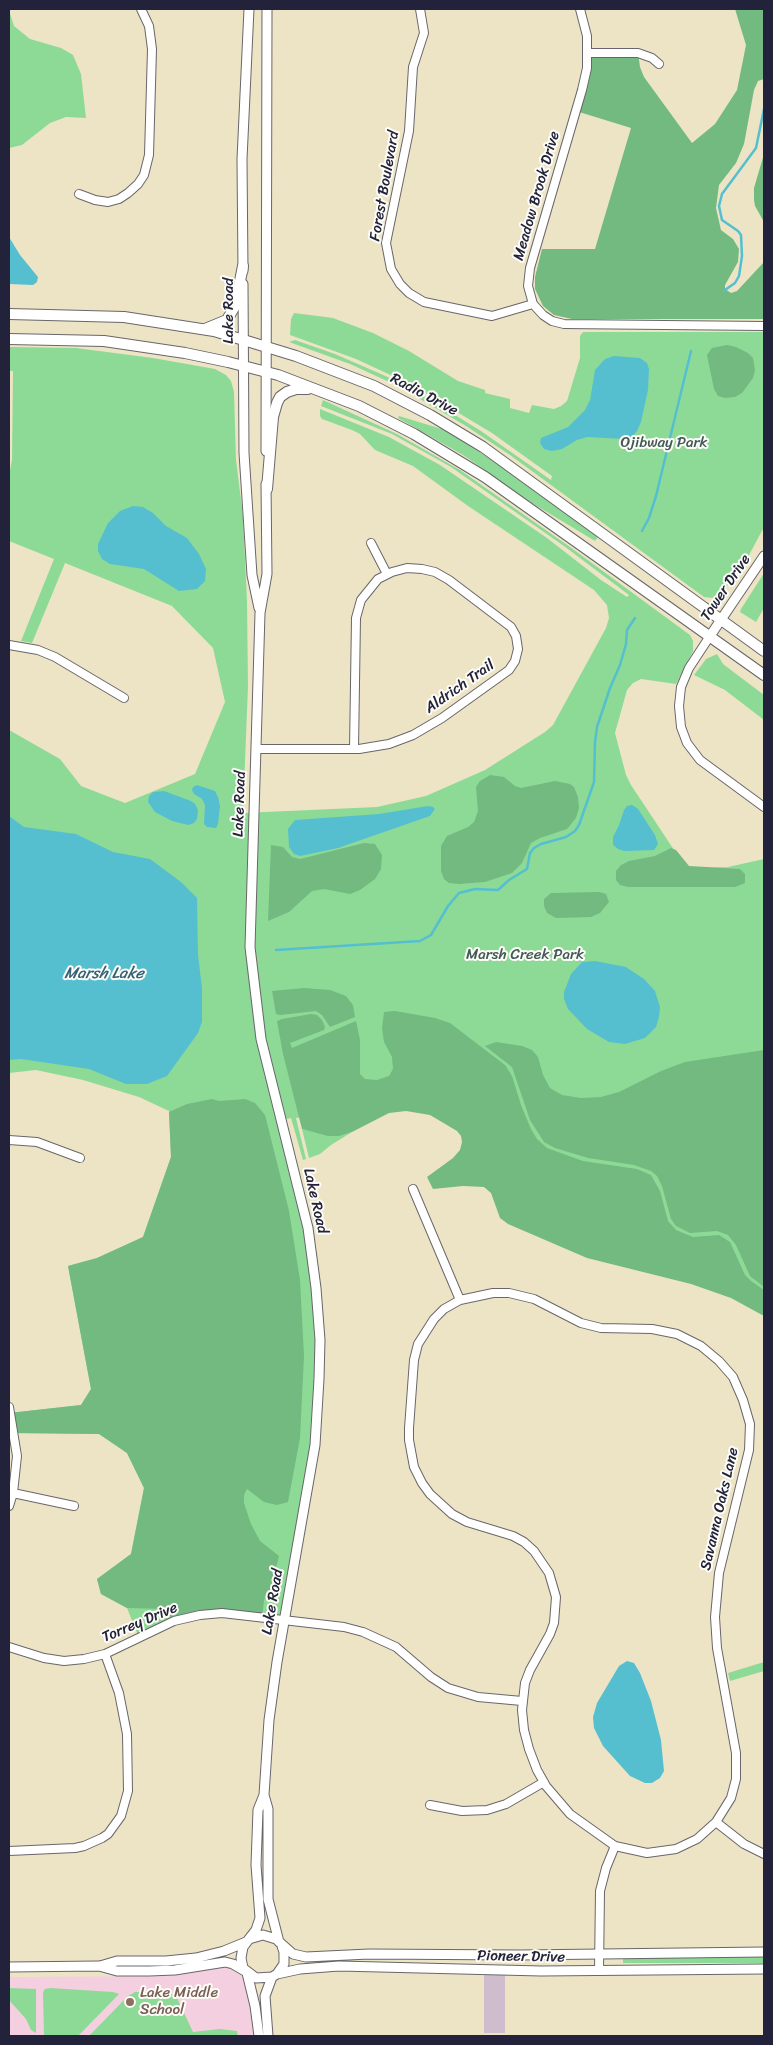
<!DOCTYPE html>
<html>
<head>
<meta charset="utf-8">
<style>
	body { margin:0 }
	#map { position:relative; width:773px; height:2045px; overflow:hidden; background:#ede4c5; font-family:Sriracha,sans-serif }
	canvas { display:block }
	.frame { position:absolute; inset:0; border:10px solid #22223b; pointer-events:none }
</style>
</head>
<body>
<div id="map">
<canvas width="773" height="2045"></canvas>
<div class="frame"></div>
</div>
<script>
const context = document.querySelector('canvas').getContext('2d');
context.lineJoin = 'round';
function paint(path, color) {
  context.fillStyle = color;
  context.fill(path, 'evenodd');
}
function poly(rows) {
  const path = new Path2D();
  for (const r of rows) {
    path.moveTo(r[0], r[1]);
    for (let i = 2; i < r.length; i += 2) path.lineTo(r[i], r[i + 1]);
  }
  return path;
}
function stroke(path, color, width, dash) {
  context.strokeStyle = color;
  context.lineWidth = width;
  context.lineCap = dash ? 'butt' : 'round';
  context.setLineDash(dash || []);
  context.stroke(path);
}
function write(font, color, halo, rows, align = 'center') {
  context.font = font + ' Sriracha,sans-serif';
  context.lineWidth = 4;
  context.setLineDash([]);
  context.textBaseline = 'middle';
  context.strokeStyle = halo;
  context.fillStyle = color;
  for (const [text, x, y, turn = 0] of rows) {
    context.save();
    context.translate(x, y);
    context.rotate((+turn || 0) * Math.PI / 180);
    context.textAlign = isNaN(turn) ? turn : align;
    if (halo) context.strokeText(text, 0, 0);
    context.fillText(text, 0, 0);
    context.restore();
  }
}
paint(poly([
	[216,1966,230,1968,242,1977,250,1998,256,2036,9,2036,9,1977,164,1976,190,1973]
]), '#f3cfdf');
paint(poly([
	[484,1975,505,1975,505,2033,484,2033]
]), '#cfbdce');
paint(poly([
	[9,10,14,26,30,39,61,48,73,55,81,74,86,118,66,117,50,123,22,145,9,148],
	[294,313,333,318,373,333,409,351,458,381,485,390,485,393,510,399,510,408,529,413,532,405,554,409,561,406,567,401,580,358,580,336,583,332,764,332,764,527,748,557,723,592,713,598,704,597,510,455,466,426,398,386,350,364,289,342,295,340,335,354,406,385,481,431,551,480,552,476,492,433,412,385,356,359,290,335,291,319],
	[9,347,76,348,153,358,215,369,226,375,231,381,234,392,236,460,243,516,247,601,248,686,243,813,377,807,426,796,485,770,545,732,553,725,606,628,609,618,607,605,594,590,468,506,413,466,375,450,360,434,352,430,322,419,320,416,320,409,389,437,440,465,547,538,601,580,627,597,629,595,564,546,451,467,392,434,321,406,323,400,397,434,460,470,570,547,690,635,693,641,693,651,676,684,641,679,633,683,627,690,615,733,626,775,631,785,686,868,733,867,728,867,764,859,764,1313,488,1179,433,1187,429,1178,480,1143,432,1112,388,1107,296,1118,306,1159,303,1160,291,1118,281,1120,316,1288,315,1445,283,1620,200,1615,139,1638,127,1608,101,1594,97,1579,131,1554,144,1488,127,1453,99,1434,15,1433,10,1413,81,1405,91,1389,68,1266,97,1258,143,1237,171,1157,169,1111,139,1097,83,1080,36,1070,9,1073,9,730,60,759,81,786,125,803,195,774,225,702,213,648,172,606,65,563,32,643,21,641,54,559,9,541,9,475,12,460,13,371,9,371],
	[399,416,445,430,458,438,508,471,598,537,595,541,532,503,463,455,398,418],
	[764,573,764,608,756,622,740,612,741,609],
	[717,654,723,664,764,695,764,720,725,690,694,675,706,659],
	[302,1129,333,1136,352,1132,331,1145,320,1154,309,1158],
	[764,1662,764,1671,730,1681,728,1673],
	[764,1957,764,1963,623,1963,623,1958],
	[9,1988,36,1989,36,2033,31,2030,26,2019,9,2000],
	[50,1988,113,1992,119,1994,78,2036,44,2036,43,1992,45,1989],
	[135,1992,165,1992,172,1994,177,1998,193,2032,220,2029,237,2031,238,2036,89,2036,128,1996]
]), '#8dda97');
paint(poly([
	[735,9,764,9,764,79,758,81,754,90,744,144,736,163,719,185,716,208,721,230,733,239,739,249,738,262,725,285,725,289,731,293,737,291,764,262,764,319,572,319,554,315,543,306,535,289,535,277,542,249,595,249,631,128,576,111,588,53,638,53,640,67,644,77,692,143,715,124,737,90,746,45],
	[764,154,764,222,755,206,754,200,754,188],
	[727,345,736,347,748,353,753,358,755,370,753,378,742,393,735,397,725,398,718,396,714,389,707,355,712,348],
	[490,775,504,777,515,786,521,788,555,781,570,784,574,787,578,797,579,808,576,818,567,829,540,838,531,843,522,863,512,873,485,882,459,884,449,883,444,879,441,871,441,846,447,836,468,827,474,822,478,811,476,787,480,781],
	[364,843,375,844,382,855,381,869,375,879,360,890,350,894,324,889,312,891,289,912,268,921,271,845,283,847,292,857,300,859],
	[671,848,676,850,689,866,740,869,745,874,745,883,735,887,628,887,620,885,616,880,616,871,621,865,629,861,655,856],
	[599,892,606,894,609,902,600,913,591,917,556,918,547,913,544,906,544,899,551,893],
	[304,988,330,990,346,996,353,1005,355,1017,330,1027,322,1015,316,1011,280,1015,276,1014,272,991],
	[395,1011,435,1018,450,1023,505,1065,512,1076,521,1105,531,1129,537,1139,547,1148,583,1161,637,1169,651,1175,660,1191,668,1221,676,1230,693,1237,719,1235,730,1242,745,1275,751,1281,764,1290,764,1316,731,1298,691,1284,587,1258,508,1224,500,1218,491,1193,484,1187,463,1186,433,1189,427,1177,453,1158,460,1150,462,1142,461,1136,457,1131,430,1115,406,1111,389,1113,352,1132,339,1136,328,1136,302,1129,283,1054,277,1021,282,1019,311,1014,317,1015,322,1020,325,1027,324,1030,290,1043,292,1048,356,1021,360,1040,360,1074,365,1079,377,1080,389,1076,393,1069,392,1057,384,1042,382,1028,384,1012],
	[496,1042,522,1046,532,1050,538,1057,543,1075,550,1088,562,1095,581,1098,601,1097,619,1092,661,1071,685,1062,764,1050,764,1287,750,1276,736,1245,728,1235,717,1231,690,1233,676,1226,671,1219,662,1186,657,1176,651,1171,634,1165,588,1158,555,1148,544,1142,530,1120,512,1067,485,1046],
	[212,1099,219,1101,245,1099,255,1103,265,1115,289,1211,300,1280,304,1356,300,1438,288,1502,277,1505,264,1502,247,1489,244,1495,244,1503,251,1524,260,1541,279,1556,271,1588,264,1600,262,1618,222,1613,174,1621,164,1609,127,1608,101,1594,97,1579,131,1554,144,1488,127,1453,99,1434,9,1433,9,1413,81,1405,91,1389,68,1266,97,1258,143,1237,171,1157,169,1112,187,1104]
]), '#72ba80');
paint(poly([
	[9,237,20,255,38,277,37,282,33,285,9,284],
	[614,356,640,358,647,363,649,369,648,390,641,422,637,431,633,436,625,439,587,437,577,440,562,449,552,451,544,449,540,443,541,438,568,427,585,410,590,400,595,370,605,359],
	[133,506,143,507,153,513,166,526,187,538,199,554,206,569,205,581,197,589,179,591,144,569,110,564,102,559,98,551,98,544,108,523,120,511],
	[197,785,215,791,218,797,220,806,218,824,216,828,207,827,204,824,205,805,202,799,194,794,192,790,193,787],
	[164,791,191,801,195,804,198,810,197,819,194,823,188,825,172,821,155,812,148,802,149,796,153,792],
	[632,805,638,809,655,835,658,844,654,850,624,851,618,849,613,845,613,837,619,825,624,810,627,806],
	[428,806,433,807,435,809,430,816,338,848,300,856,294,854,289,847,288,829,295,820,379,814],
	[9,816,24,827,76,834,113,852,150,859,181,882,197,898,198,955,202,988,202,1022,198,1033,167,1076,147,1084,126,1084,89,1069,21,1059,9,1060],
	[595,961,626,967,644,979,655,991,660,1007,659,1017,656,1027,645,1038,625,1044,609,1042,587,1029,568,1009,564,999,564,992,571,974,582,962],
	[627,1661,634,1663,640,1673,651,1701,661,1740,664,1771,660,1778,652,1783,645,1783,630,1776,603,1746,594,1728,593,1717,597,1703,619,1666]
]), '#55bfd0');
stroke(poly([
	[725,290,735,283,739,276,742,256,741,235,738,231,722,220,719,206,722,194,756,148,764,109],
	[642,531,649,518,656,496,691,351],
	[276,950,420,941,431,935,448,906,459,893,475,889,498,890,509,880,527,869,530,853,534,848,541,844,566,837,575,831,579,825,594,782,595,742,597,727,610,688,620,665,626,644,627,630,635,618]
]), '#55bfd0', 2.5);
const minor = poly([
	[420,9,424,33,413,67,409,131,386,243,391,269,400,284,409,293,424,302,492,316,533,304],
	[580,9,587,36,587,68,582,90,530,268,528,286,533,304,543,315,552,321,564,324,764,326],
	[588,53,638,53,652,58,659,64],
	[79,194,95,200,108,202,119,199,128,193,138,184,144,175,149,155,152,49,149,26,141,9],
	[371,543,387,574],
	[710,636,689,668,681,687,679,706,681,727,687,743,700,760,764,807],
	[9,645,38,650,55,657,124,698],
	[256,749,359,749,389,744,413,735,442,718,509,670,515,661,518,649,516,636,511,627,449,580,435,572,422,569,407,568,392,572,378,579,361,600,356,618,354,749],
	[9,1140,37,1142,80,1158],
	[413,1189,460,1300],
	[493,1293,509,1293,534,1299,581,1323,601,1328,652,1329,677,1334,701,1346,719,1361,733,1377,743,1400,750,1424,749,1450,719,1573,715,1617,717,1648,736,1753,736,1779,731,1798,716,1822,697,1839,676,1849,647,1853,615,1846,570,1814,546,1786,537,1770,529,1749,524,1730,522,1710,525,1683,530,1670,550,1634,554,1623,556,1597,549,1573,534,1551,524,1542,513,1536,467,1522,452,1514,430,1494,422,1483,414,1467,409,1440,409,1428,414,1360,418,1344,434,1319,444,1309,460,1300,493,1293],
	[9,1407,17,1456,13,1493,9,1506],
	[13,1493,74,1506],
	[9,1647,44,1658,64,1661,84,1659,105,1654,174,1621,200,1615,222,1613,344,1627,363,1632,396,1647,431,1677,448,1688,478,1697,522,1701],
	[430,1805,462,1811,487,1810,506,1804,544,1782],
	[716,1822,744,1844,764,1854],
	[9,1851,75,1848,84,1846,102,1838,108,1834,121,1816,128,1791,127,1734,119,1693,105,1654],
	[599,1971,600,1891,606,1868,615,1846]
]);
const tertiary = poly([
	[243,271,242,159,249,9],
	[243,284,244,453,252,575,259,608],
	[266,451,267,9],
	[710,636,764,556],
	[264,1795,268,1809,268,1899,279,1942],
	[249,1939,256,1930,260,1918,256,1865,258,1810,264,1795,269,1720,277,1662,315,1445,319,1379,320,1340,316,1288,308,1228,261,1039,250,947,260,613,267,574,266,484],
	[282,1946,284,1952,284,1964,277,1974,272,1977,256,1978,243,1968,241,1958,243,1947,249,1939,263,1935,276,1939,293,1954,306,1957,369,1954,520,1955,764,1952],
	[100,1966,117,1961,166,1961,196,1958,224,1951,246,1942],
	[9,1967,99,1966,117,1971,149,1971,175,1970,225,1962,233,1964,245,1971],
	[247,1973,255,2006,259,2036],
	[277,1974,300,1969,339,1966,541,1971,764,1969],
	[268,2036,265,1996,272,1977]
]);
const secondary = poly([
	[9,314,124,317,214,331,296,356,374,386,430,415,483,447,764,651],
	[205,329,227,320,235,306,243,266],
	[9,339,104,341,185,353,228,362,278,375,359,406,414,434,485,477,764,675],
	[267,489,273,417,277,403,280,397,287,392,296,389,308,389]
]);
stroke(minor, '#69666b', 10);
stroke(tertiary, '#69666b', 11);
stroke(secondary, '#69666b', 12);
stroke(minor, '#fff', 8);
stroke(tertiary, '#fff', 9);
stroke(secondary, '#fff', 10);
for (const [x, y, r, color] of [
	[130,2002,5,"#8d6e63"]
]) {
  const dot = new Path2D();
  dot.arc(x, y, r, 0, 2 * Math.PI);
  context.fillStyle = color;
  context.fill(dot);
  stroke(dot, '#fdfcf7', 2);
}
write('15px', '#22223b', '#fdfcf7', [
	["Forest Boulevard",385,186,-80],
	["Meadow Brook Drive",537,196,-74],
	["Lake Road",229,311,-90],
	["Radio Drive",424,395,28],
	["Tower Drive",726,588,-56],
	["Aldrich Trail",460,687,-35],
	["Lake Road",240,804,-88],
	["Lake Road",315,1201,77],
	["Savanna Oaks Lane",720,1509,-77],
	["Lake Road",273,1602,-80],
	["Torrey Drive",140,1623,-23],
	["Pioneer Drive",521,1957,1]
]);
write('15px', '#425957', '#fdfcf7', [
	["Ojibway Park",664,443],
	["Marsh Creek Park",525,955]
]);
write('15px', '#785e54', '#fdfcf7', [
	["Lake Middle",140,1993],
	["School",140,2010]
], 'left');
write('italic 16px', '#366177', '#fdfcf7', [
	["Marsh Lake",104,974]
]);
</script>
</body>
</html>
